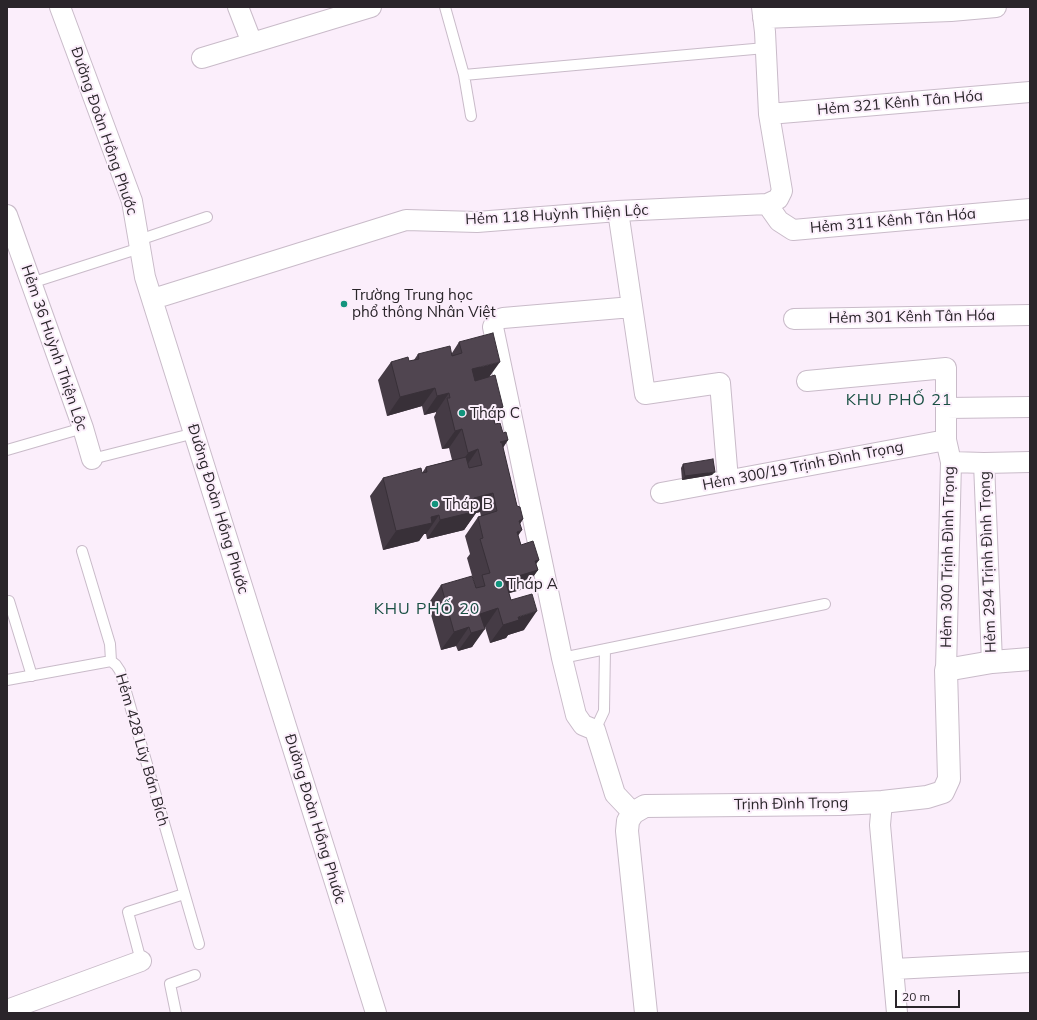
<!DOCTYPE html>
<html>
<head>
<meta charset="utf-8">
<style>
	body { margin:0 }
	#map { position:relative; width:1037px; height:1020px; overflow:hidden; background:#fbeefb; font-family:Mulish,sans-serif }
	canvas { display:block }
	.frame { position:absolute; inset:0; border:8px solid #2a252a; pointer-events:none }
	.scale { position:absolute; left:895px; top:990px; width:65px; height:18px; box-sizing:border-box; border:2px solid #2a252a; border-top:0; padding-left:5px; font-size:12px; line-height:14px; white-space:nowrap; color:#2a252a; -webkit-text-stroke:3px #fbeefb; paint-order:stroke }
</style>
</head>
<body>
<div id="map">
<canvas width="1037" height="1020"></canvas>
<div class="frame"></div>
<div class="scale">20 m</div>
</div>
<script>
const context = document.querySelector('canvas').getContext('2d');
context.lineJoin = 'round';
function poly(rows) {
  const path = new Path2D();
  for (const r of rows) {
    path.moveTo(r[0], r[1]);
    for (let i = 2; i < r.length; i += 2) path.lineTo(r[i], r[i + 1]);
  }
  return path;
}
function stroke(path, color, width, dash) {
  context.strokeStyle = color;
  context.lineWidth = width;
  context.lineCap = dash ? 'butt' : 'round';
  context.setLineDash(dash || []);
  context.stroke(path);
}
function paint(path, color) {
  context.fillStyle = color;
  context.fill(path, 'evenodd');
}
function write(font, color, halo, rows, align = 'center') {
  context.font = font + ' Mulish,sans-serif';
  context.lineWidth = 4;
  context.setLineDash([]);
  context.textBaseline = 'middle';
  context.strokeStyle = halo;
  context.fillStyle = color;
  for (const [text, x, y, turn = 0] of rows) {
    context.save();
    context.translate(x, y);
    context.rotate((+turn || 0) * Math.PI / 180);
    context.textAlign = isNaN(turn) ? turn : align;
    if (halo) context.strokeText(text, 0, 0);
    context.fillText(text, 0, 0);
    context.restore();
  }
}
const service = poly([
	[445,7,464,75,471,116],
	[464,75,765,48],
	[139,240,207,217],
	[31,283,140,248],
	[7,450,83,428],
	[92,459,195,433],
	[82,551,110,644,111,661],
	[9,601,32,676],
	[562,658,825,604],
	[111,661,116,665,120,671,199,944],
	[7,680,111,661],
	[595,730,604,711,605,649],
	[141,961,128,912,184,894],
	[176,1013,170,984,195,975]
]);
const minor = poly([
	[60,7,132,201,145,277,376,1013],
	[763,18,951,11,996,7],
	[252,43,371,7],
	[202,58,252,43,238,7],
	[769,114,1030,92],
	[767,204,779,221,793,230,1030,209],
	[618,211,645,394,720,383,728,480],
	[7,215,83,428,92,459],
	[153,299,406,220,477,222,618,211,767,204,778,199,782,191,769,114,765,32,762,7],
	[632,307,503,318,496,320,493,327,562,658,576,715,583,725,595,730,615,794,633,813],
	[794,319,1030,315],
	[807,381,946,368,946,440,951,462,946,670],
	[946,408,1030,407],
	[951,462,984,463,1030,462],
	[984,463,992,662],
	[661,493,946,440],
	[882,802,880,825,897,1013],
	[894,969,1030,962],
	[7,1010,141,961]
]);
const tertiary = poly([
	[646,1013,627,831,628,821,633,813,645,806,840,804,882,802,927,797,943,792,949,779,946,670,992,662,1030,659]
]);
stroke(service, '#c9bbc9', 12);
stroke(minor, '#c9bbc9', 22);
stroke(tertiary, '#c9bbc9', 24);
stroke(service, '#fff', 10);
stroke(minor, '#fff', 20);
stroke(tertiary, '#fff', 22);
paint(poly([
	[459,342,489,377,503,407,494,420,495,424,508,440,503,448,517,506,523,519,520,524,518,535,521,545,539,560,536,564,538,570,524,589,509,593,511,600,524,630,508,635,506,638,490,643,485,627,484,627,472,647,458,651,456,646,441,650,428,604,441,585,475,586,467,558,470,554,465,536,478,517,481,516,480,512,476,513,464,530,427,539,426,534,424,534,419,541,383,550,370,496,383,478,422,473,426,467,452,460,449,448,442,449,434,417,436,413,436,412,424,415,422,406,387,416,378,380,391,362,409,361,414,360,418,354,452,353],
	[683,464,712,475,682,480,681,468]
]), '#453b45');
paint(poly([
	[500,362,487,380,459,388,472,369],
	[435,388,422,406,387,416,400,397],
	[449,393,436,412,424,415,437,396],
	[503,407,490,425,492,410],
	[462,429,449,448,442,449,455,431],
	[508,440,495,458,500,442],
	[478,449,465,468,455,472,468,453],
	[715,472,712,475,682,480,685,476],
	[493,493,480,512,476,513,464,530,427,539,440,520,474,498],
	[439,515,426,534,424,534,419,541,383,550,396,531,431,517],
	[523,519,510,538,519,521],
	[522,530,509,549,517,532],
	[539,560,530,572,538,570,524,589,492,598,505,580,535,561],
	[498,608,485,627,471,631,480,614],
	[537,611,524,630,508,635,506,638,490,643,503,625,518,617],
	[469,627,456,646,441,650,454,632],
	[485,629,472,647,458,651,471,633]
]), '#383038');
const building = poly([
	[493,333,500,362,472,369,475,381,495,375,503,407,492,410,495,424,500,423,503,433,506,432,508,440,500,442,502,443,517,506,520,507,523,519,519,521,522,530,517,532,521,545,533,541,539,560,535,561,538,570,505,580,511,600,532,594,537,611,518,617,519,620,503,625,498,608,480,614,485,629,471,633,469,627,454,632,441,585,472,576,476,588,485,586,482,575,490,573,480,539,483,538,478,517,497,511,493,493,474,498,477,511,440,520,439,515,431,517,432,523,396,531,383,478,421,468,422,473,427,472,426,467,466,457,469,468,482,465,478,449,468,453,462,429,455,431,447,398,450,398,449,393,437,396,435,388,400,397,391,362,408,357,409,361,419,359,418,354,450,346,452,356,462,353,459,342,493,333],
	[713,459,715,472,685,476,683,464,713,459]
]);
paint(building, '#504550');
stroke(building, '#383038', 1);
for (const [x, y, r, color] of [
	[344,304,4,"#12947d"],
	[462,413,4,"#12947d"],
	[435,504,4,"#12947d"],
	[499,584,4,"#12947d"]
]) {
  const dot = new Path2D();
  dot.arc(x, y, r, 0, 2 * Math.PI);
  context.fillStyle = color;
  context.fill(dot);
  stroke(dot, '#fbeefb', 1.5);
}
write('15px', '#2a252a', '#fbeefb', [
	["Hẻm 321 Kênh Tân Hóa",900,103,-5],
	["Đường Đoàn Hồng Phước",104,131,71],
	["Hẻm 118 Huỳnh Thiện Lộc",557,215,-3],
	["Hẻm 311 Kênh Tân Hóa",893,221,-5],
	["Hẻm 301 Kênh Tân Hóa",912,317,-1],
	["Hẻm 36 Huỳnh Thiện Lộc",54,348,71],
	["Hẻm 300/19 Trịnh Đình Trọng",803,466,-11],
	["Đường Đoàn Hồng Phước",218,509,73],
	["Hẻm 300 Trịnh Đình Trọng",948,557,-89],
	["Hẻm 294 Trịnh Đình Trọng",988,562,-92],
	["Hẻm 428 Lũy Bán Bích",142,750,74],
	["Trịnh Đình Trọng",791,804,-1],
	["Đường Đoàn Hồng Phước",315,819,73]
]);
write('15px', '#2a252a', '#fbeefb', [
	["Trường Trung học",352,295],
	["phổ thông Nhân Việt",352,312],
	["Tháp C",470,413],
	["Tháp B",443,504],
	["Tháp A",507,584]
], 'left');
context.letterSpacing = '1px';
write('16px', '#1a5044', '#fbeefb', [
	["KHU PHỐ 21",899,400],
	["KHU PHỐ 20",427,609]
]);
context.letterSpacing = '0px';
</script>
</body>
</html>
